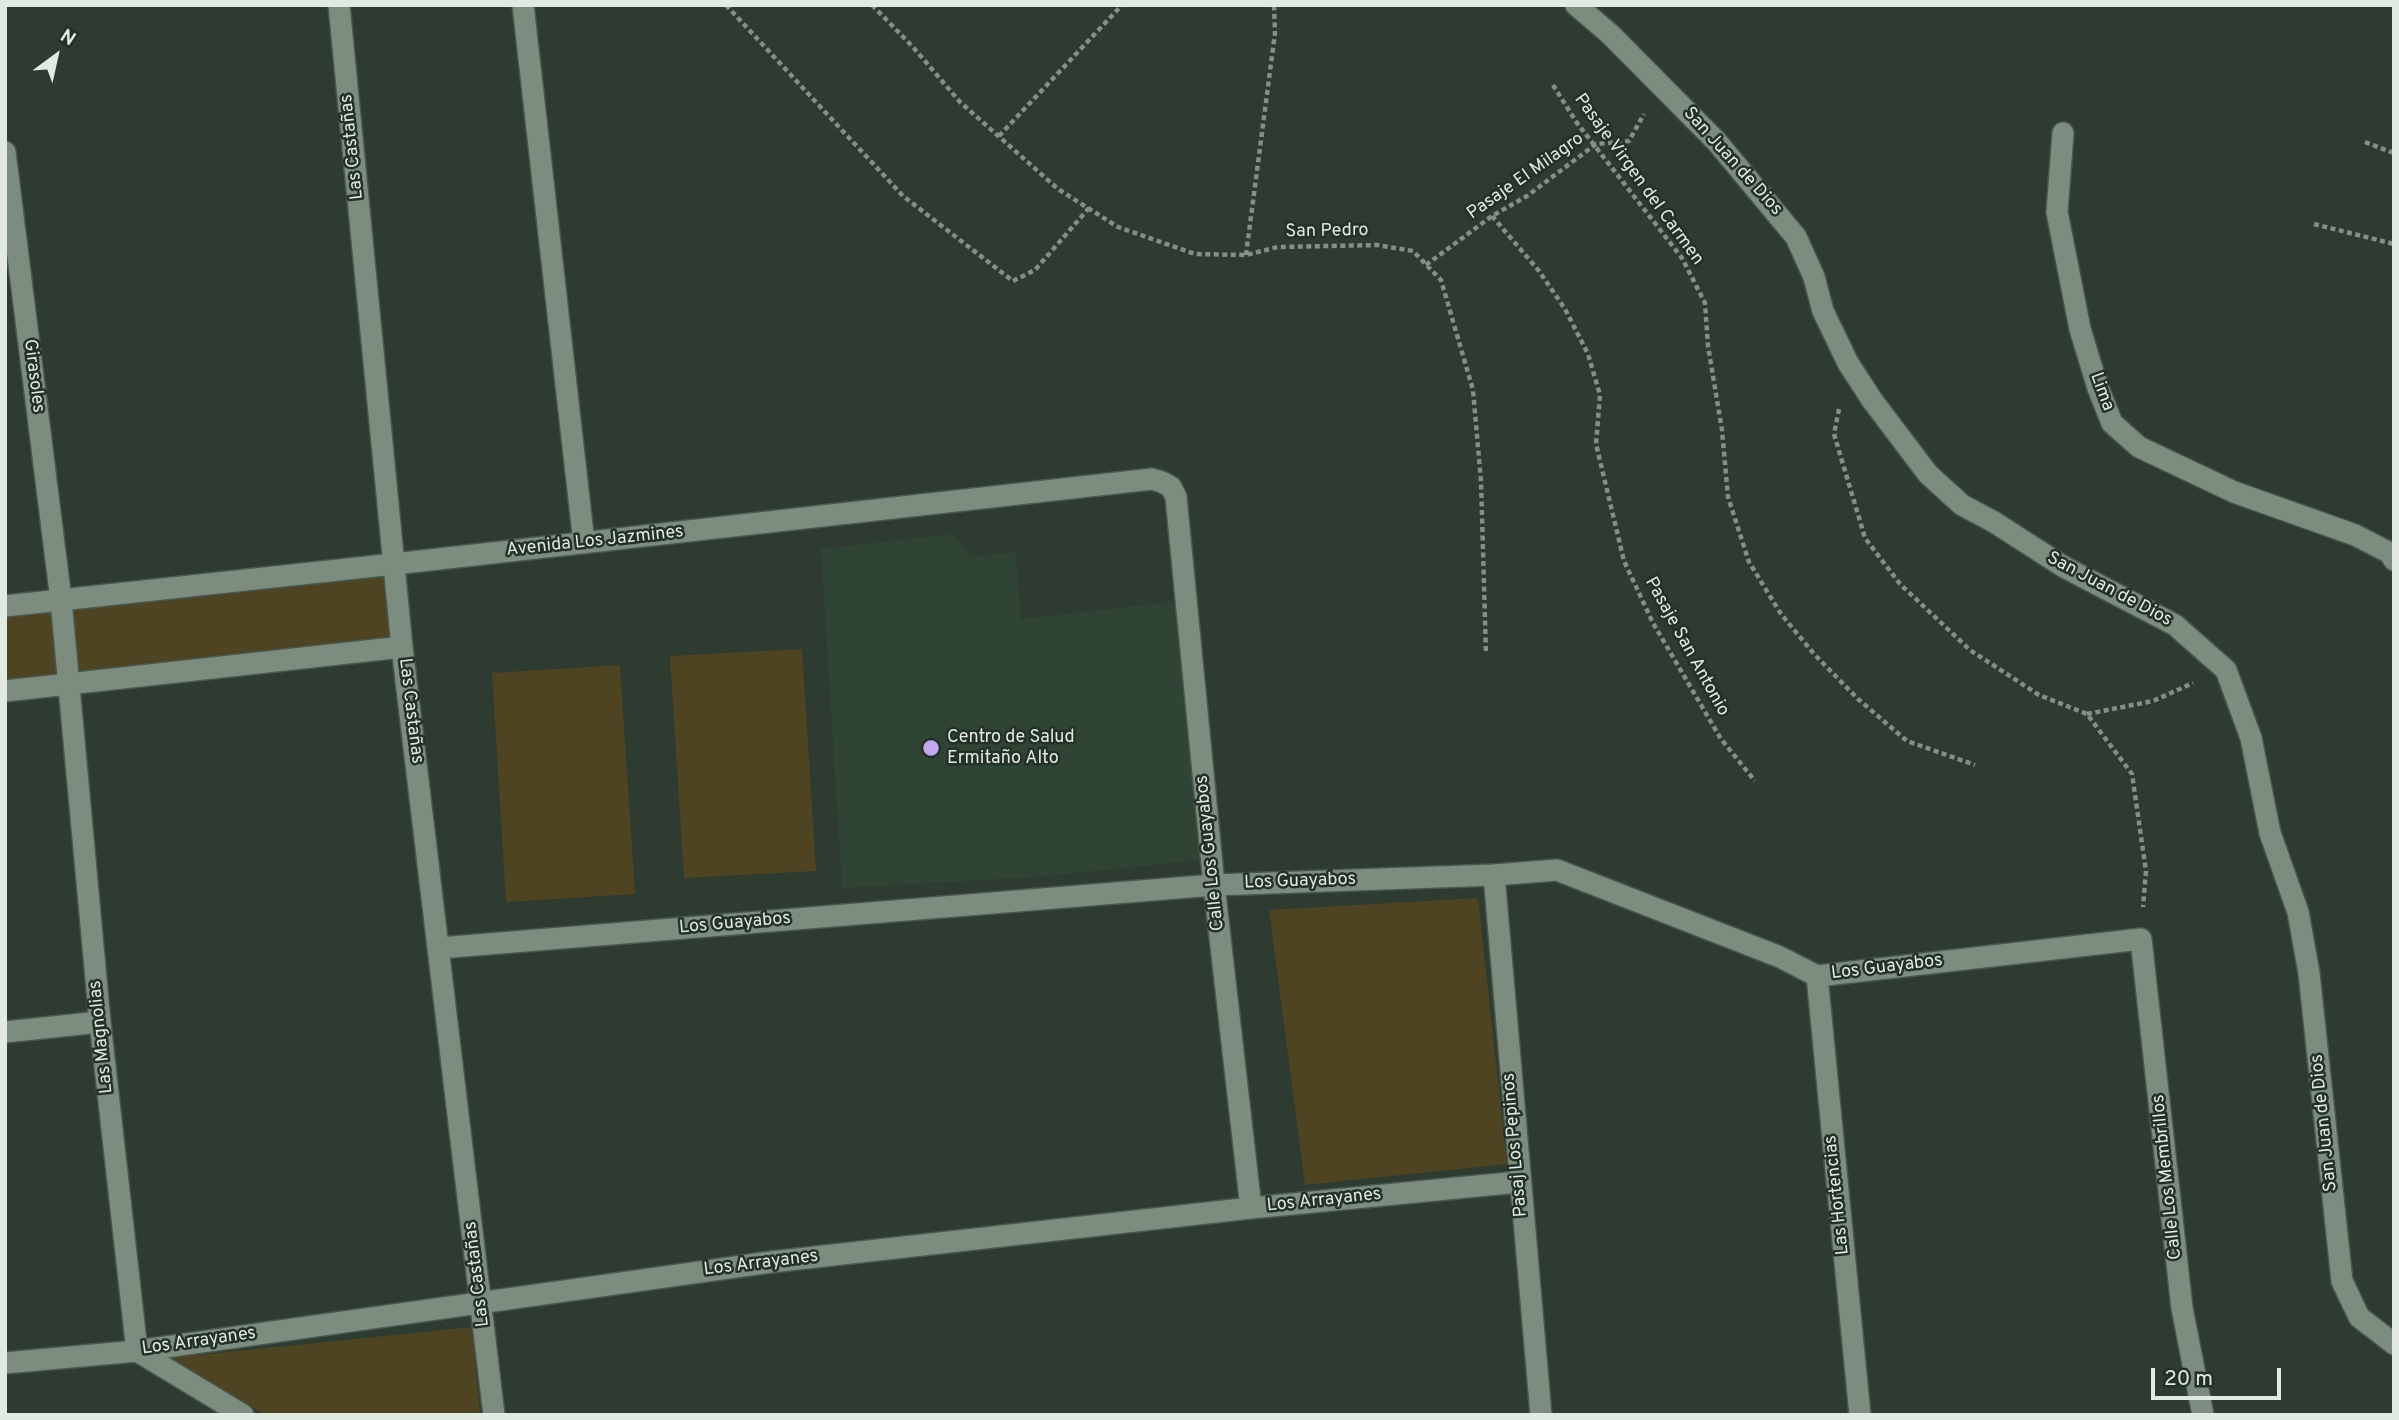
<!DOCTYPE html>
<html>
<head>
<meta charset="utf-8">
<style>
	body { margin:0 }
	#map { position:relative; width:2399px; height:1420px; overflow:hidden; background:#2d3b30; font-family:Overpass,sans-serif }
	canvas { display:block }
	.frame { position:absolute; inset:0; border:7px solid #e1eae3; pointer-events:none }
	.north { position:absolute; left:21px; top:21px; width:70px; height:70px; -webkit-text-stroke:5px #233126; paint-order:stroke; rotate:33deg; font-size:19px; font-weight:700; line-height:28px; text-align:center; color:#e1eae3 }
	.north::after { content:''; display:block; margin:auto; width:24px; height:32px; background:#e1eae3; clip-path:polygon(50% 0,100% 100%,50% 72%,0 100%) }
	.scale { position:absolute; left:2151px; top:1368px; width:130px; height:32px; box-sizing:border-box; border:4px solid #e1eae3; border-top:0; padding-left:9px; font-size:21px; line-height:24px; white-space:nowrap; color:#e1eae3; -webkit-text-stroke:5px #233126; paint-order:stroke }
</style>
</head>
<body>
<div id="map">
<canvas width="2399" height="1420"></canvas>
<div class="frame"></div>
<div class="north">N</div>
<div class="scale">20 m</div>
</div>
<script>
const context = document.querySelector('canvas').getContext('2d');
context.lineJoin = 'round';
function paint(path, color) {
  context.fillStyle = color;
  context.fill(path, 'evenodd');
}
function poly(rows) {
  const path = new Path2D();
  for (const r of rows) {
    path.moveTo(r[0], r[1]);
    for (let i = 2; i < r.length; i += 2) path.lineTo(r[i], r[i + 1]);
  }
  return path;
}
function stroke(path, color, width, dash) {
  context.strokeStyle = color;
  context.lineWidth = width;
  context.lineCap = dash ? 'butt' : 'round';
  context.setLineDash(dash || []);
  context.stroke(path);
}
function write(font, color, halo, rows, align = 'center') {
  context.font = font + ' Overpass,sans-serif';
  context.lineWidth = 5;
  context.setLineDash([]);
  context.textBaseline = 'middle';
  context.strokeStyle = halo;
  context.fillStyle = color;
  for (const [text, x, y, turn = 0] of rows) {
    context.save();
    context.translate(x, y);
    context.rotate((+turn || 0) * Math.PI / 180);
    context.textAlign = isNaN(turn) ? turn : align;
    if (halo) context.strokeText(text, 0, 0);
    context.fillText(text, 0, 0);
    context.restore();
  }
}
paint(poly([
	[953,534,971,557,1016,552,1021,619,1180,601,1201,860,1036,877,842,888,821,549]
]), '#2f4435');
paint(poly([
	[394,564,402,647,5,691,5,606],
	[802,649,816,871,684,878,670,656],
	[620,665,635,894,506,902,492,673],
	[1478,898,1507,1164,1305,1185,1269,910],
	[472,1327,480,1415,265,1415,169,1358]
]), '#4f4422');
const street = poly([
	[339,5,402,647,494,1415],
	[523,5,584,543],
	[1576,5,1610,34,1717,142,1796,237,1814,277,1823,311,1848,363,1872,400,1928,474,1962,505,1994,522,2064,567,2175,625,2226,670,2251,738,2270,833,2298,912,2309,973,2342,1281,2359,1317,2394,1344],
	[2063,133,2057,212,2080,329,2098,388,2112,423,2139,447,2234,492,2355,535,2390,553,2394,560],
	[5,152,61,600,100,1022,137,1351,243,1415],
	[5,606,394,564,1152,479,1162,482,1171,487,1176,497,1214,885,1251,1208],
	[5,691,402,647],
	[1494,875,1541,1415],
	[439,948,1214,885,1494,875,1557,870,1780,957,1817,976,2141,939,2182,1308,2203,1415],
	[1817,976,1860,1415],
	[5,1032,100,1022],
	[5,1363,137,1351,771,1262,1251,1208,1519,1182]
]);
stroke(street, '#49564d', 24);
stroke(poly([
	[726,5,903,196,1013,281,1035,270,1089,208],
	[872,5,913,47,960,102,1058,189,1118,227,1195,254,1246,255,1278,247,1377,245,1413,251,1441,280,1473,390,1481,481,1486,654],
	[1553,85,1577,123,1682,258,1705,303,1708,346,1722,430,1728,497,1749,562,1781,614,1814,654,1858,699,1907,741,1975,765],
	[999,136,1122,5],
	[2365,142,2394,153],
	[1492,216,1539,271,1565,309,1588,354,1600,395,1596,444,1624,561,1653,623,1721,739,1755,781],
	[2314,224,2394,244],
	[1246,255,1275,33,1274,5],
	[1426,265,1492,216,1527,196,1596,144,1629,141,1644,114],
	[1839,409,1834,434,1865,538,1900,584,1970,650,2039,695,2087,714,2132,774,2146,871,2143,907],
	[2087,714,2153,701,2193,683]
]), '#848f86', 4.5, [5, 3.5]);
stroke(street, '#7c8d80', 21);
for (const [x, y, r, color] of [
	[931,748,9,"#c5a6f0"]
]) {
  const dot = new Path2D();
  dot.arc(x, y, r, 0, 2 * Math.PI);
  context.fillStyle = color;
  context.fill(dot);
  stroke(dot, '#233126', 2.5);
}
write('18px', '#e1eae3', '#233126', [
	["Las Castañas",353,147,-96],
	["San Juan de Dios",1732,162,48],
	["Pasaje El Milagro",1526,177,-35],
	["Pasaje Virgen del Carmen",1638,180,54],
	["San Pedro",1327,232,-1],
	["Girasoles",33,376,83],
	["Lima",2101,392,70],
	["Avenida Los Jazmines",595,542,-6],
	["San Juan de Dios",2109,590,28],
	["Pasaje San Antonio",1686,647,61],
	["Las Castañas",410,711,83],
	["Calle Los Guayabos",1211,853,-96],
	["Los Guayabos",1300,882,-2],
	["Los Guayabos",735,924,-5],
	["Los Guayabos",1887,968,-7],
	["Las Magnolias",102,1037,-96],
	["San Juan de Dios",2325,1123,-96],
	["Pasaj Los Pepinos",1516,1145,-95],
	["Calle Los Membrillos",2168,1177,-96],
	["Las Hortencias",1838,1195,-96],
	["Los Arrayanes",1324,1201,-6],
	["Los Arrayanes",761,1264,-7],
	["Las Castañas",478,1274,-97],
	["Los Arrayanes",199,1342,-8]
]);
write('18px', '#e1eae3', '#233126', [
	["Centro de Salud",947,738],
	["Ermitaño Alto",947,759]
], 'left');
</script>
</body>
</html>
